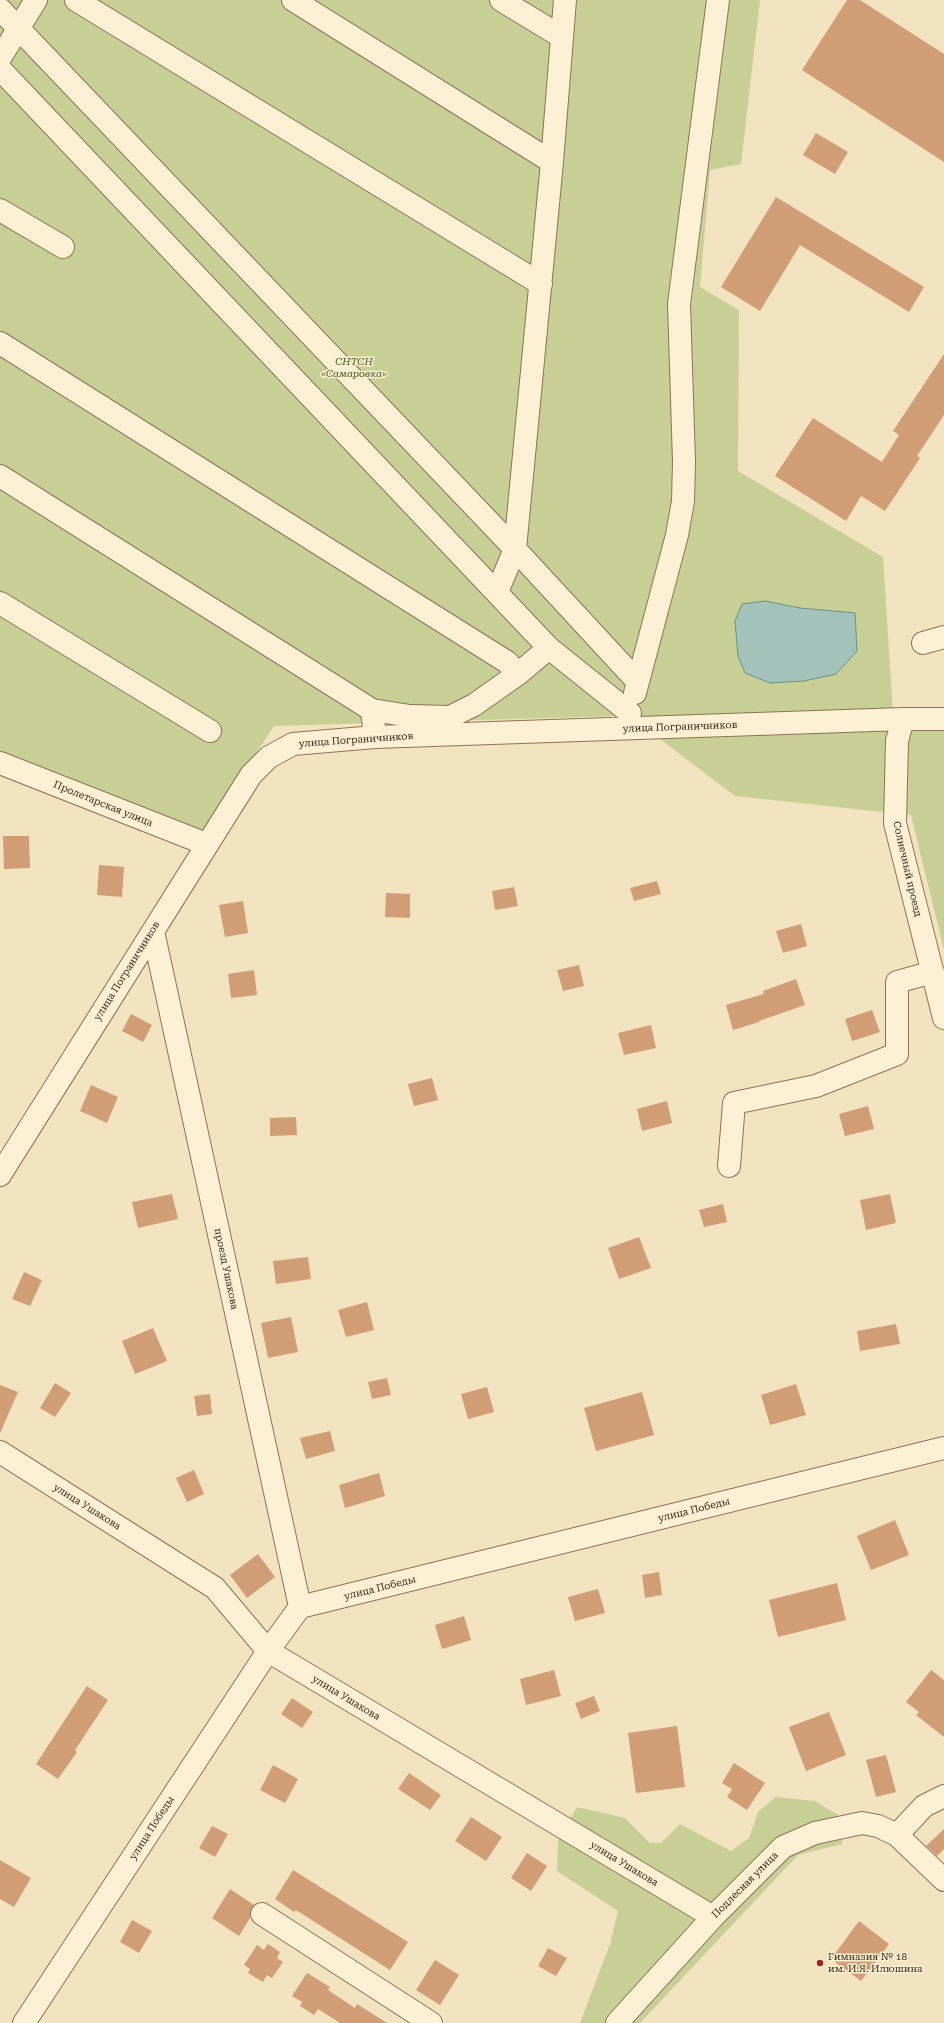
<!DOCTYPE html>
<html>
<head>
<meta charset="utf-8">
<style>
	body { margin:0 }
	canvas { display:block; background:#f1e3c0 }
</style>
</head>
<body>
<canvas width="944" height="2023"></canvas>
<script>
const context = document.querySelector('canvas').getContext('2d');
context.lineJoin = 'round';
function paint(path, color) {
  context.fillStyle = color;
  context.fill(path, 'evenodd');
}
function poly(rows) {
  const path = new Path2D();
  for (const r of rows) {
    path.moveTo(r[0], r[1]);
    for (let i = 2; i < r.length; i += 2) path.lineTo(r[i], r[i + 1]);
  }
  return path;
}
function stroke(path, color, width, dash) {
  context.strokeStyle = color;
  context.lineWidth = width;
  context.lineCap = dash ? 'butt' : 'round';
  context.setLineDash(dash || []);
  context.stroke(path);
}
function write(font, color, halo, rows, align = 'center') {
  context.font = font + ' "Roboto Serif",serif';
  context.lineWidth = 3;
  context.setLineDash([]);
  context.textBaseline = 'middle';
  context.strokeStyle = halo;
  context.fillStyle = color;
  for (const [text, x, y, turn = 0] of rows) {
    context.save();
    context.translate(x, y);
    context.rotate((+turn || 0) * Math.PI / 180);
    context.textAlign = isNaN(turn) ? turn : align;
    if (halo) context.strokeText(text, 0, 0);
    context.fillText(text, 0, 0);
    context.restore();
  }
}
paint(poly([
	[0,0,760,0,741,164,710,170,700,287,739,310,738,471,883,557,894,729,944,730,944,950,911,815,735,796,635,720,614,716,274,726,203,834,0,751],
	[776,1797,815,1801,838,1815,842,1844,798,1855,640,2023,580,2023,610,1944,618,1911,557,1871,558,1840,577,1807,625,1818,650,1843,661,1843,680,1824,731,1851,749,1838,758,1812]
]), '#c7cf94');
const water = poly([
	[765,601,800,608,855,613,857,651,836,674,804,681,770,683,745,673,738,656,735,621,742,604,765,601]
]);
paint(water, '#a3c2ba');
stroke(water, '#6a9188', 1);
paint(poly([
	[847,0,860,0,944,54,944,162,802,70],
	[816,133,848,152,835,174,803,155],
	[776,197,924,287,909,312,800,245,760,311,721,287],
	[944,354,944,415,917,456,920,458,885,511,861,496,846,521,775,476,813,418,882,462,899,435,893,431],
	[3,836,29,836,30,868,4,869],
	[99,865,124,867,122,897,97,895],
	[657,881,661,894,634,901,630,888],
	[514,887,518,906,495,910,492,891],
	[386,893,410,894,410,918,385,917],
	[243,901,248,933,225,937,219,905],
	[801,924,807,946,783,953,776,931],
	[579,965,584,986,563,991,557,970],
	[254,970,257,995,231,998,228,974],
	[796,979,805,1005,759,1021,759,1022,733,1030,726,1005,764,994,763,991],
	[872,1010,880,1032,852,1041,845,1019],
	[131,1014,152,1025,143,1042,122,1031],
	[651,1025,656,1048,624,1055,618,1033],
	[432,1078,438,1100,414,1106,408,1084],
	[91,1085,118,1097,107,1123,80,1111],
	[667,1101,672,1123,642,1131,637,1109],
	[868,1106,874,1129,845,1136,839,1114],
	[296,1117,297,1135,270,1136,270,1118],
	[172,1194,178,1219,138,1228,132,1202],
	[890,1194,896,1223,866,1230,860,1200],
	[723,1204,727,1222,704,1227,699,1210],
	[639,1237,651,1268,619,1279,608,1248],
	[308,1257,311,1279,276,1284,273,1261],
	[24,1272,42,1280,30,1306,12,1299],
	[367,1302,374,1330,346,1337,338,1310],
	[291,1317,298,1352,268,1358,261,1323],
	[896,1324,900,1344,860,1351,857,1331],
	[153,1328,167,1361,135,1374,122,1341],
	[387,1378,391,1395,372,1399,368,1382],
	[55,1383,71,1393,55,1417,40,1408],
	[796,1384,806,1415,770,1425,761,1395],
	[0,1385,18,1392,0,1433],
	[487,1387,494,1412,468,1419,461,1394],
	[642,1392,654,1435,596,1451,584,1408],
	[210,1394,212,1414,197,1416,194,1396],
	[330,1431,335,1451,306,1459,300,1438],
	[194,1470,204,1494,187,1502,176,1478],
	[379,1473,385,1496,345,1508,339,1485],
	[895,1520,909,1555,871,1570,857,1536],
	[258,1554,275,1577,247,1598,230,1575],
	[659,1572,662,1595,645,1598,642,1575],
	[837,1583,846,1620,778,1637,769,1600],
	[598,1589,605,1613,575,1621,568,1597],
	[464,1616,471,1640,442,1649,435,1625],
	[554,1670,561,1696,526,1705,520,1679],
	[931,1670,944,1680,944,1737,916,1715,919,1712,906,1702],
	[87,1686,108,1700,75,1750,77,1752,58,1779,36,1764],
	[594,1696,600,1711,581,1719,575,1703],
	[292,1698,313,1712,302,1728,281,1714],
	[829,1712,846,1755,806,1771,789,1727],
	[677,1726,685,1787,636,1793,628,1733],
	[886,1755,896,1792,876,1797,866,1760],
	[734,1763,765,1783,747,1810,727,1797,732,1789,722,1783],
	[273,1765,298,1779,285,1803,260,1790],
	[409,1773,441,1795,430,1810,398,1789],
	[471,1817,502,1837,486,1861,455,1841],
	[212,1826,228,1834,215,1857,199,1848],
	[944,1829,944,1849,937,1856,926,1846],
	[527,1853,547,1866,531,1891,511,1878],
	[0,1860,31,1878,14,1907,0,1899],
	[293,1870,408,1942,390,1970,296,1910,294,1912,275,1899],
	[230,1889,254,1905,250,1913,250,1918,239,1936,212,1918],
	[132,1920,152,1931,139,1953,120,1942],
	[859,1921,889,1944,861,1981,831,1959],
	[268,1944,280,1952,277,1958,283,1962,272,1978,267,1975,263,1982,248,1973,250,1969,244,1965,257,1945,264,1950],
	[548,1948,567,1958,556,1976,538,1966],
	[435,1960,459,1975,440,2005,416,1990],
	[307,1973,330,1987,328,1990,355,2008,357,2004,387,2023,340,2023,318,2009,314,2015,300,2006,302,2002,292,1996]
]), '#d19d74');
const minor = poly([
	[76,0,541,284],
	[293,0,552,162],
	[501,0,562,37],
	[0,9,515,549,638,682],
	[0,58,36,0],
	[0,69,549,648,630,713],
	[0,210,63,247],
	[0,343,507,662,518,674],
	[0,476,372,710,375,737],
	[497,592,515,549,552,162,565,0],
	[0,603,210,731],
	[923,643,944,637],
	[635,693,677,535,683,501,684,462,679,304,718,0],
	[372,710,410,716,450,717,474,705,518,674,549,648],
	[903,719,897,741,895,823,944,1018],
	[0,763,206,844],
	[153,931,300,1607],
	[729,1166,734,1103,816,1086,897,1054,897,982,933,972],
	[0,1175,251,775,269,757,293,744,375,737,903,719,944,719],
	[0,1452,215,1588,268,1651,713,1917],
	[897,1835,944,1880],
	[262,1914,431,2023],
	[24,2023,268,1651,300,1607,944,1448],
	[617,2023,713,1917,783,1847,815,1833,862,1823,878,1826,897,1835,924,1806,944,1796]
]);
stroke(minor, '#8b7457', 24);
stroke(minor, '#fbf0d4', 22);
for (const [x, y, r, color] of [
	[820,1963,4,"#9e2623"]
]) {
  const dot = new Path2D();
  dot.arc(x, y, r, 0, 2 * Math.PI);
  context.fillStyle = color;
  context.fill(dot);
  stroke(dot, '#f7edd0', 1.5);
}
write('italic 10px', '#485722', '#f7edd0', [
	["СНТСН",354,362],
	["«Самаровка»",354,374]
]);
write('10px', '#3a2b1c', '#f7edd0', [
	["улица Пограничников",680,727,-2],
	["улица Пограничников",356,740,-4],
	["Пролетарская улица",103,804,22],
	["Солнечный проезд",907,869,77],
	["улица Пограничников",127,971,-58],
	["проезд Ушакова",226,1269,78],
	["улица Ушакова",87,1507,32],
	["улица Победы",694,1510,-14],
	["улица Победы",380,1588,-14],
	["улица Ушакова",346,1698,31],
	["улица Победы",152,1828,-57],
	["улица Ушакова",624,1864,31],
	["Подлесная улица",745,1885,-45]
]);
write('10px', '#3a2b1c', '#f7edd0', [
	["Гимназия № 18",828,1957],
	["им. И.Я. Илюшина",828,1969]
], 'left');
</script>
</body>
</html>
